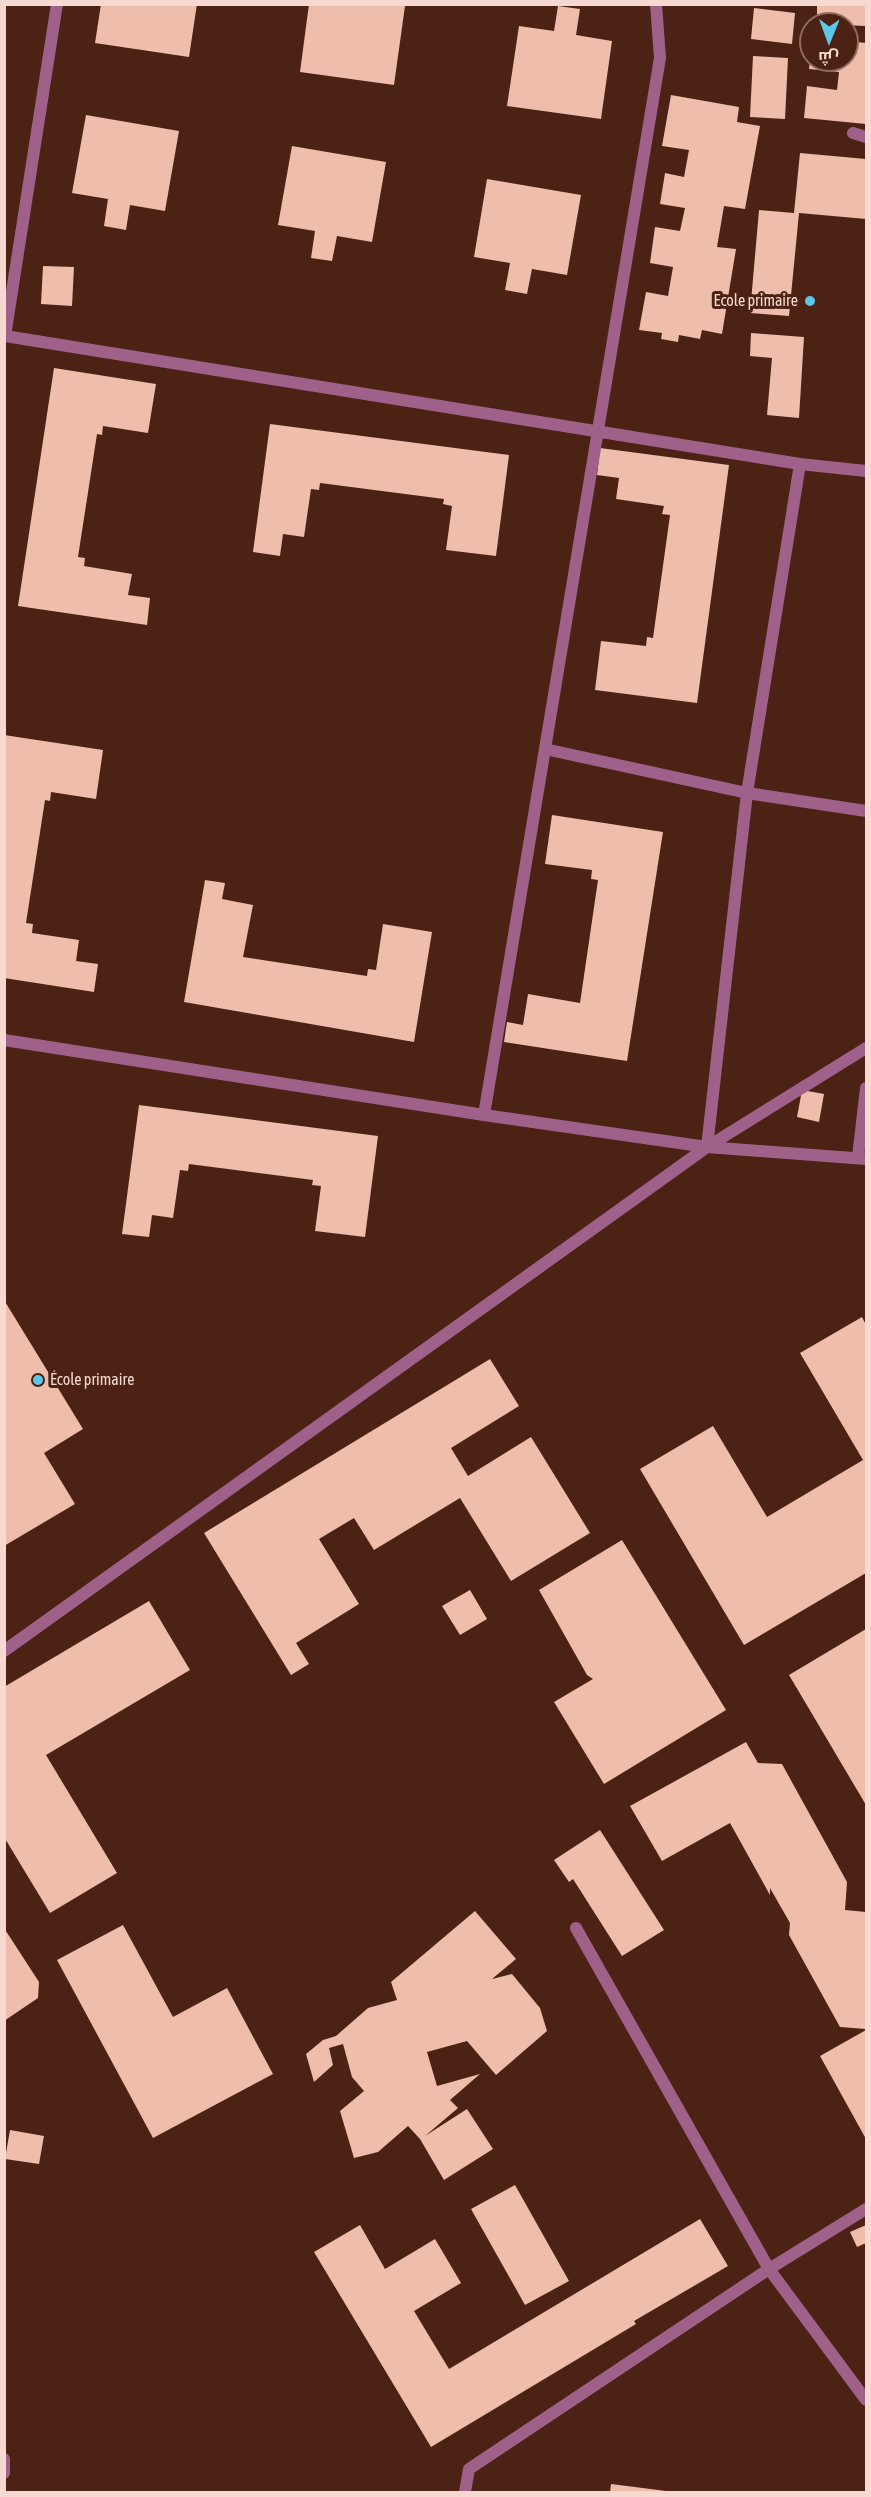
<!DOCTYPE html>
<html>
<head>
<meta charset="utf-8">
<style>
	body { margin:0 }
	#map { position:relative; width:871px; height:2497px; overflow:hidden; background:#4b2213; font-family:"Asap Condensed",Cairo,sans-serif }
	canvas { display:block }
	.frame { position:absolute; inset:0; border:6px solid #f6dad1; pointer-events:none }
	.north { position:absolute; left:799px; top:12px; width:60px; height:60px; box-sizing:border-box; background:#4b2213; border:2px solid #8f6c5f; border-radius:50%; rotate:181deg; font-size:16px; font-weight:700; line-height:24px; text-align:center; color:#f6dad1 }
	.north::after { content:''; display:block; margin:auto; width:21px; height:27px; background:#5cc7e8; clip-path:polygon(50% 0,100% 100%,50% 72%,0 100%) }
</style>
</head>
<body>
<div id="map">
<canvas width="871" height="2497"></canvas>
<div class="frame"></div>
<div class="north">ش</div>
</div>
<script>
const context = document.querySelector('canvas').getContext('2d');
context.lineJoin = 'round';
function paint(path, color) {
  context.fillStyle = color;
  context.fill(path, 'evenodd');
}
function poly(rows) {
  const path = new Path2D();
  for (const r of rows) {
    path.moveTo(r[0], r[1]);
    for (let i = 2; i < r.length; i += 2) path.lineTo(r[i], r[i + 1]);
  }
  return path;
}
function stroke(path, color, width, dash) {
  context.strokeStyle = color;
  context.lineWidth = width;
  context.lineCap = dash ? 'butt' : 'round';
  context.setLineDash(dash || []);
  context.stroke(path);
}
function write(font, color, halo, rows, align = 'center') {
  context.font = font + ' "Asap Condensed",sans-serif';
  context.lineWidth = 6;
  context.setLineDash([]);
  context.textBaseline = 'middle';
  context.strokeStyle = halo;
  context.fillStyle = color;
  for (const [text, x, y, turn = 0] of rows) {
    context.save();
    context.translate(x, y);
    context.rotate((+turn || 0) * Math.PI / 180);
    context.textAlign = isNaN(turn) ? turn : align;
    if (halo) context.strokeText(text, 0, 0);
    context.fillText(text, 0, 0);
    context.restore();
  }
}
paint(poly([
	[101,4,197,4,189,57,95,43],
	[309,4,405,6,394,85,300,72],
	[817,4,866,4,866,26,817,24],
	[558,6,580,9,576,35,612,41,601,119,507,106,519,26,554,31],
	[754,8,795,13,792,44,751,39],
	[847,41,866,43,866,124,804,118,807,86,837,90,839,72,809,69,810,60,847,60],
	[753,56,788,58,785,119,750,117],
	[671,95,739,107,737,122,760,126,745,209,724,206,717,247,736,249,722,334,702,330,700,339,679,335,678,342,661,339,662,333,639,330,646,292,668,296,673,267,650,263,655,227,680,231,685,208,660,204,665,173,684,177,689,150,662,146],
	[86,115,179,131,165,211,130,205,126,230,104,226,108,199,72,193],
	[292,146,386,162,372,242,337,236,332,261,311,258,315,231,278,225],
	[800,153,866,159,866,219,799,213,789,316,750,313,759,210,794,213],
	[487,179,581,195,567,275,532,269,527,294,505,290,510,263,474,257],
	[43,266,74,267,72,306,41,304],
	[751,333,804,337,799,418,767,415,772,358,750,356],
	[54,368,156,384,148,433,103,426,102,435,97,434,78,557,85,558,84,566,132,574,128,595,150,598,147,625,18,606],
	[270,424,509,455,496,556,446,550,452,506,443,504,444,499,320,483,319,490,311,489,304,537,283,534,280,556,253,552],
	[600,448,729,465,697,703,595,690,601,641,646,646,647,637,653,638,670,515,662,514,664,506,616,499,619,478,597,475],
	[4,735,103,750,96,799,51,792,50,801,45,800,26,923,33,924,32,933,79,940,76,961,98,964,94,992,4,978],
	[552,815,663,832,627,1061,504,1042,507,1022,523,1025,528,994,580,1003,598,880,591,879,592,870,545,864],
	[205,880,225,883,222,899,253,905,243,957,367,976,368,969,376,970,383,924,432,932,414,1042,184,1002],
	[802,1090,824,1094,819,1122,797,1117],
	[139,1105,378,1136,365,1237,315,1231,321,1186,312,1185,313,1180,189,1164,188,1171,180,1170,173,1218,152,1215,149,1237,122,1234],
	[4,1300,83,1429,44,1453,75,1504,4,1546],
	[862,1317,866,1325,866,1573,744,1645,640,1469,713,1426,767,1517,863,1460,800,1353],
	[490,1359,519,1406,451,1448,468,1476,531,1437,590,1533,511,1581,460,1498,374,1550,354,1518,319,1539,359,1604,296,1643,309,1664,291,1675,204,1533],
	[622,1540,726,1710,604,1784,554,1702,593,1679,587,1675,539,1590],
	[470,1590,487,1619,460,1635,442,1606],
	[149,1601,190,1670,46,1755,117,1873,50,1913,4,1837,4,1687],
	[866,1629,866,1805,789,1675],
	[746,1742,758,1763,782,1764,847,1882,845,1910,866,1912,866,2029,840,2027,789,1935,790,1923,770,1888,770,1895,730,1823,662,1861,630,1806],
	[600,1830,664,1930,622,1956,573,1879,569,1882,554,1860],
	[475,1911,516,1959,492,1979,512,1974,540,2008,547,2031,496,2075,467,2041,427,2052,437,2086,480,2074,450,2100,458,2108,425,2136,467,2109,493,2149,444,2180,420,2139,408,2126,378,2152,354,2158,340,2111,364,2091,352,2077,343,2044,329,2048,333,2065,314,2082,306,2054,323,2040,336,2036,368,2008,397,2000,391,1982],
	[123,1925,173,2017,227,1988,273,2074,153,2138,57,1960],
	[4,1928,39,1982,38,1998,4,2021],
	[866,2030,866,2139,820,2056],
	[10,2130,44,2136,39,2164,5,2159],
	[515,2185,569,2281,525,2305,471,2209],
	[700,2219,728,2266,634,2321,636,2324,431,2447,314,2252,360,2225,385,2269,435,2239,461,2283,414,2311,449,2369],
	[866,2225,866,2243,857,2247,850,2232],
	[611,2484,666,2491,666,2492,610,2492]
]), '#efbdab');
stroke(poly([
	[57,4,5,336,800,464,866,471],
	[853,133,866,137],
	[545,749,747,793,866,811],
	[4,1040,484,1115,707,1147,866,1159],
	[484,1115,660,58,656,4],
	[707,1147,747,793,800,464],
	[858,1157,866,1088],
	[4,1651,707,1147,866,1048],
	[576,1928,769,2269,866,2209],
	[4,2459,4,2473],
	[465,2492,469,2469,769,2269,866,2400]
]), '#9f608a', 12);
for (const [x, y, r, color] of [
	[810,301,6,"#5cc7e8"],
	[38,1380,6,"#5cc7e8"]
]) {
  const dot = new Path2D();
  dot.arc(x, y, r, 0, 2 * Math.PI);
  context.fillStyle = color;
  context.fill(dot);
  stroke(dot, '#4b2213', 2);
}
write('16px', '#f6dad1', '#4b2213', [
	["Ecole primaire",798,301],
	["École primaire",50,1380,"left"]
], 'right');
</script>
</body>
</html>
